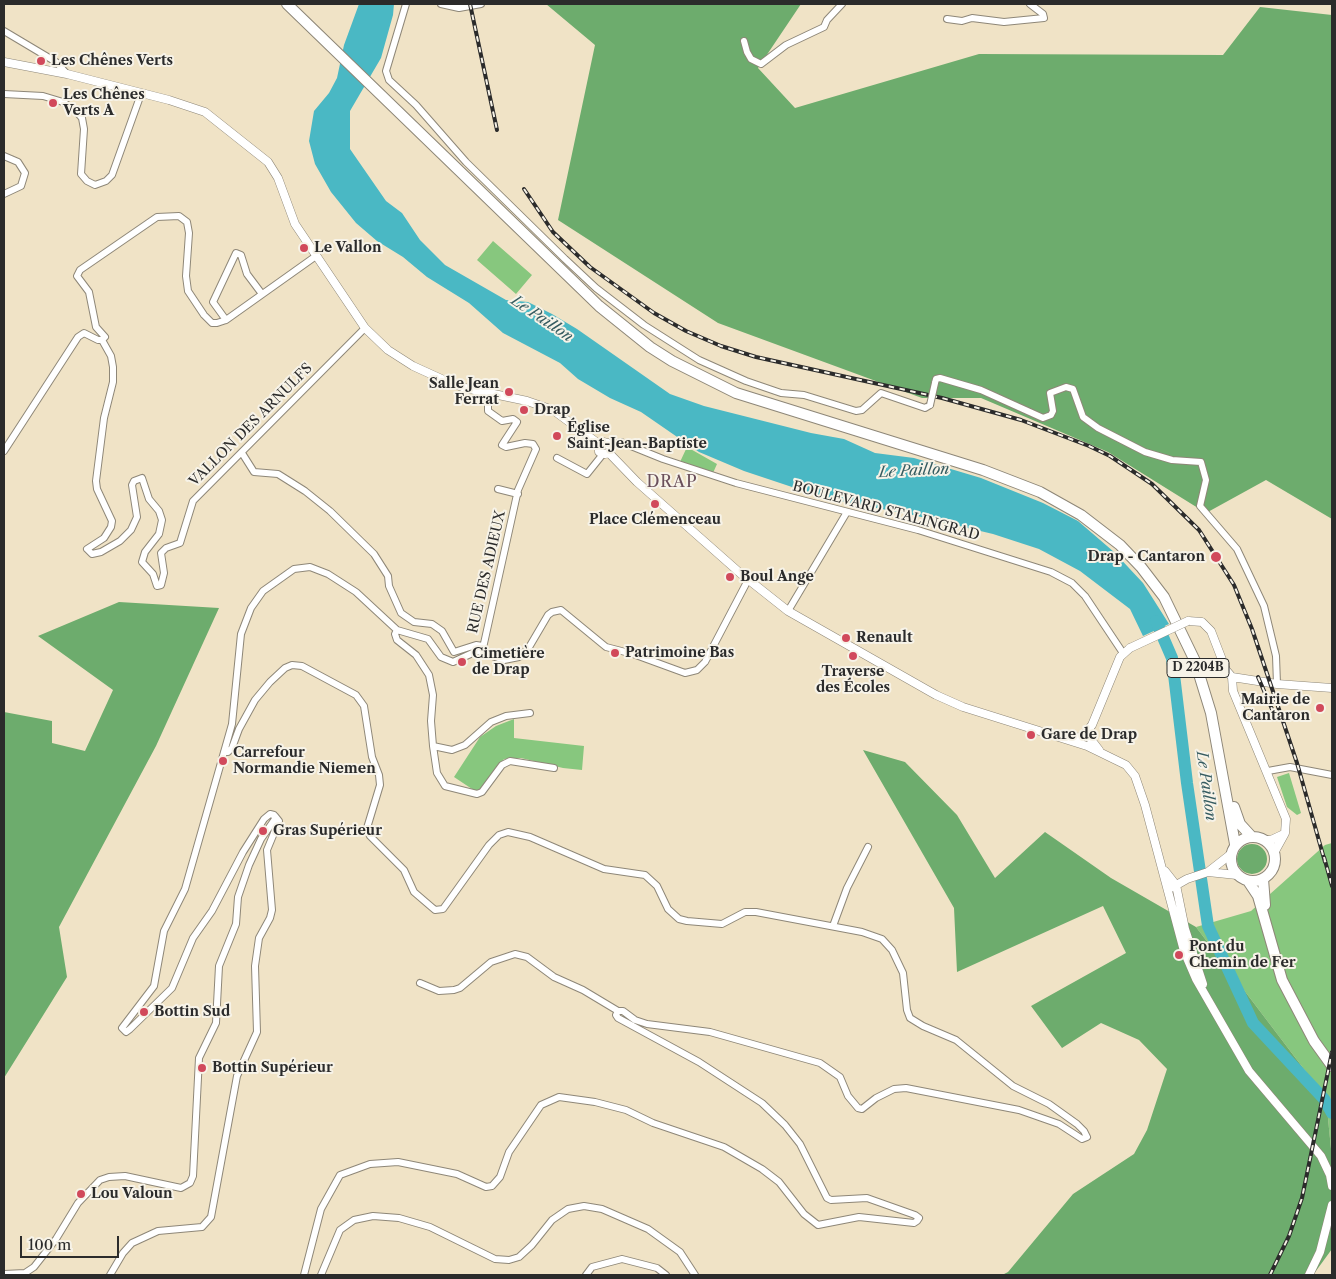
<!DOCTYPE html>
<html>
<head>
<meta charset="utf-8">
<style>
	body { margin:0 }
	#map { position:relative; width:1336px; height:1279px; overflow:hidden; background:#f0e3c6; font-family:"Libre Caslon Text",serif }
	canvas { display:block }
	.frame { position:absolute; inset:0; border:5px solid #2b2b2b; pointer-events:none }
	.scale { position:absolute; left:20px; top:1236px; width:99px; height:22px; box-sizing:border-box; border:2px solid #2b2b2b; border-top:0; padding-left:6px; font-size:15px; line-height:18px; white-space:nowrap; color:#2b2b2b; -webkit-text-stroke:4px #f7f3e8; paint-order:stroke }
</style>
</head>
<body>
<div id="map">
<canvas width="1336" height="1279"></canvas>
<div class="frame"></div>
<div class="scale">100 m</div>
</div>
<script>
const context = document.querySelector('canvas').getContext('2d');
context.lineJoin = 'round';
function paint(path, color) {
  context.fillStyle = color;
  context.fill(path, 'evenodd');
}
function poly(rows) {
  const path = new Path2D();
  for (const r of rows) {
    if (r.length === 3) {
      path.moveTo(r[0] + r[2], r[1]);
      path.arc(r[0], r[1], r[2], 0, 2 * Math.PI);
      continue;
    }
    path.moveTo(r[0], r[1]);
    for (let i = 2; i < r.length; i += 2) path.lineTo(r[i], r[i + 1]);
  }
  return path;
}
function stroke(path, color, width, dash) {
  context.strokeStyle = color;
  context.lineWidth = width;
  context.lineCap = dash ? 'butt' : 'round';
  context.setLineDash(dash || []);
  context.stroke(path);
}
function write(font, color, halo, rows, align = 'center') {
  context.font = font + ' "Libre Caslon Text",serif';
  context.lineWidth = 4;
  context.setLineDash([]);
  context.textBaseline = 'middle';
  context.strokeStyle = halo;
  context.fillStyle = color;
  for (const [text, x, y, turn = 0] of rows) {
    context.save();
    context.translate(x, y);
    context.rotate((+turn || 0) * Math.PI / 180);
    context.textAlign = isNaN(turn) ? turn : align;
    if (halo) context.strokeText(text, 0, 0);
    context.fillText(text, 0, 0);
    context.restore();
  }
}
paint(poly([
	[493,241,532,275,516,294,477,260],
	[687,447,717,464,713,473,680,462],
	[514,719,514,738,584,746,582,770,563,768,521,758,504,759,478,793,454,777,480,737,496,726],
	[1289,773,1301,813,1297,815,1287,807,1277,777],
	[1332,843,1332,1159,1326,1098,1196,927,1251,911,1325,845]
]), '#87c77e');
paint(poly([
	[546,4,801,4,758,68,795,108,979,54,1223,55,1260,7,1332,15,1332,519,1266,480,1206,513,1108,452,981,398,922,398,718,323,558,220,595,45],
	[119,602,219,608,156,746,59,927,67,977,4,1078,4,712,52,721,52,743,85,751,113,690,38,636],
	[863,750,905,762,957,815,995,878,1045,832,1111,878,1196,927,1326,1098,1332,1159,1332,1249,1313,1275,1002,1275,1008,1272,1073,1194,1134,1154,1147,1130,1167,1069,1139,1040,1101,1023,1062,1048,1031,1006,1126,953,1103,906,957,972,954,908],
	[1252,859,15]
]), '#6dac6d');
paint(poly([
	[359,4,394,4,393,15,381,58,350,111,350,149,386,201,402,213,420,240,445,265,506,300,528,302,552,314,577,329,670,394,704,406,811,433,844,439,875,453,914,458,981,478,1043,503,1078,521,1114,552,1143,583,1169,624,1143,636,1130,609,1080,571,1039,549,993,534,913,515,825,498,744,471,699,452,641,412,610,398,578,379,560,363,503,333,469,303,427,277,403,257,377,241,356,223,331,192,315,164,309,141,314,111,329,93,337,78,344,45]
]), '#4ab8c4');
stroke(poly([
	[1156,621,1172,658,1187,783,1208,926,1253,1023,1324,1099,1332,1113]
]), '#4ab8c4', 12);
const minor = poly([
	[406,4,386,71,389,80,416,105,466,162,565,259,596,288,644,325,699,360,746,381,781,393,804,395,856,411,862,410,881,393,925,408,930,405],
	[441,4,459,8,481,4],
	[947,19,962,21,972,18,1004,22,1044,18,1043,14,1030,4],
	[4,31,56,62,67,74],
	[744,41,747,52,751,59,761,64,786,45,824,27,827,20,842,4],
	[4,94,43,96,63,102,75,110,82,118,84,129,81,174,87,181,95,185,106,181,112,175,141,94],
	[4,156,18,162,25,173,21,186,4,194],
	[316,256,226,320,217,323,212,323,204,315,188,291,186,276,189,233,187,222,179,216,157,217,80,270,77,276,89,292,96,327,105,337,102,340,111,356,113,367,113,382,104,418,96,481,97,489,112,521,111,527,104,538,87,549,92,554,101,552,120,541,131,530,137,517,132,485,134,481,142,478,149,499,159,511,162,520,159,534,145,552,142,562,153,574,157,586,161,585,164,573,161,553,166,548,180,543,193,501,365,328],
	[226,320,213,302,236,253,241,255,247,274,262,294],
	[935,383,936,379,940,378,981,390,1043,418,1051,415,1053,411,1050,393,1066,387,1073,389,1083,417,1098,428,1145,452,1172,460,1201,462,1206,480,1200,506,1237,549,1264,606,1276,656,1277,684],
	[610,445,621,442,663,459,736,483,918,530,1051,572,1072,583,1085,596,1123,653],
	[4,451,78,337,84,333,98,340,102,340],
	[242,453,254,472,278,474,305,491,330,511,374,554,388,576,389,586,401,613,414,622,432,624,442,631,454,652,476,645,483,646],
	[557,458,587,474,603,454],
	[498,489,518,494],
	[788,611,847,512],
	[397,630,395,634,397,640,416,655,429,675,433,695,431,721,433,746,452,750,465,745,491,722,506,716,530,713],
	[483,648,518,490,536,449,533,444,525,443,506,447,502,445,517,422,513,419,502,421,488,411,488,393],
	[433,746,437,773,445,786,477,794,482,792,502,765,510,761,554,768],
	[224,752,228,752,232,748,239,729,255,700,270,682,285,668,292,665,302,666,356,695,364,706,372,757,379,775,380,785,367,828,370,836,404,870,414,892,435,910,443,909,489,845,499,835,508,832,530,837,604,869,645,875,657,886,668,909,679,919,687,921,722,924,745,912,756,912,862,932,882,939,892,950,903,973,907,1010,910,1018,923,1026,956,1040,1013,1086,1049,1104,1077,1124,1084,1131,1087,1137,1082,1139,1059,1124,1019,1110,906,1088,894,1089,876,1098,862,1109,858,1108,848,1096,840,1077,820,1063,710,1032,647,1024,635,1020,623,1011,618,1011,616,1015,618,1018,699,1062,762,1103,785,1125,800,1144,827,1198,831,1200,867,1198,915,1215,919,1218,917,1221,914,1223,859,1217,818,1225,804,1214,779,1182,762,1169,724,1147,653,1123,626,1110,595,1102,559,1097,541,1105,509,1152,500,1177,492,1186,486,1187,457,1174,398,1162,370,1164,340,1175,321,1209,304,1275],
	[1268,771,1290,767,1332,775],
	[833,926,847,888,868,847],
	[420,983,439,991,454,990,460,988,491,962,515,954,527,957,554,977,583,990,618,1011],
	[4,1274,25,1273,34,1267,56,1239,78,1203,100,1180,109,1177,125,1176,181,1188,190,1183,193,1176,199,1058,216,1023,219,966,236,924,238,897,249,865,261,839,275,819,274,815,270,814,264,819,243,852,212,911,193,938,172,988,130,1029,126,1032,122,1028,154,986,164,931,185,889,232,724,241,634,251,608,263,591,294,569,310,567,328,574,356,592,397,630,428,639,441,657,453,662,477,651,504,660,519,657,528,649,548,615,552,612,561,610,606,647,633,654,685,673,697,670,705,662,748,580],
	[110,1275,123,1253,132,1243,158,1231,202,1227,211,1217,237,1076,257,1032,255,966,259,938,270,918,272,910,267,850,279,821,275,816],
	[321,1275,340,1230,354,1220,373,1216,399,1218,430,1227,495,1259,509,1260,519,1257,532,1245,552,1220,568,1209,584,1206,602,1209,648,1229,680,1252,695,1275],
	[586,1275,592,1267,622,1259,657,1268,666,1275]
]);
const tertiary = poly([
	[4,62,67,74,169,100,205,112,268,162,278,178,295,224,365,328,388,350,413,366,446,381,465,388,527,401,553,410,599,444],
	[599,444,603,442,608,443,611,449,609,453],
	[599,444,599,452,605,454,609,453],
	[609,453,637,482,740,573,788,611,936,695,963,707,1087,746,1126,765,1135,776,1145,805,1184,951,1196,979,1249,1071,1321,1156,1330,1175,1332,1186],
	[1188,621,1202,622,1211,631,1226,670,1232,677,1233,691,1286,819,1285,833,1274,853],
	[1232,677,1277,684,1332,688],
	[1084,736,1089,737,1099,750],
	[1067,738,1082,737,1092,725,1120,657,1130,648],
	[1265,840,1271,840,1284,834],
	[1165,871,1176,885,1185,929,1203,984],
	[1208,872,1237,875],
	[1173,887,1187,879,1208,872,1231,854],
	[1309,1275,1320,1252,1332,1205]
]);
const primary = poly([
	[287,4,599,306,650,347,672,361,736,393,983,470,1040,492,1081,515,1120,545,1141,567,1164,597,1195,661,1211,713,1235,844],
	[1234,807,1240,824,1251,836],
	[1253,859,22],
	[1263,879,1265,905],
	[1248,881,1258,896,1282,980,1314,1041,1332,1066]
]);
stroke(minor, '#8e8778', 8);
stroke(tertiary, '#8e8778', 9);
stroke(primary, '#8e8778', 12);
stroke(minor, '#fff', 6);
stroke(tertiary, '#fff', 8);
stroke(primary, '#fff', 10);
const rail = poly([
	[470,4,497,130],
	[524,189,553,232,590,267,654,313,686,331,721,346,756,357,942,398,1021,420,1089,446,1110,456,1152,484,1199,530,1234,585,1252,629,1297,763,1325,862],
	[1258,677,1275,716],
	[1324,857,1332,886],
	[1270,1275,1289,1236,1302,1198,1332,1052]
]);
stroke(rail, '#2b2b2b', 4);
stroke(rail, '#f7f3e8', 2, [5.5]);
const minorBridge = poly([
	[930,405,935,383]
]);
const tertiaryBridge = poly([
	[1130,648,1188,621]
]);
stroke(minorBridge, '#8e8778', 8, []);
stroke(tertiaryBridge, '#8e8778', 9, []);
stroke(minorBridge, '#fff', 6);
stroke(tertiaryBridge, '#fff', 8);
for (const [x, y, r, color] of [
	[41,61,5,"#d1495b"],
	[53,103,5,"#d1495b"],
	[304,248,5,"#d1495b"],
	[509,392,5,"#d1495b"],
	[524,410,5,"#d1495b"],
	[557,436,5,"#d1495b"],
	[655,504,5,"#d1495b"],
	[1216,557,6,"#d1495b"],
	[730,577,5,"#d1495b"],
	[846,638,5,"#d1495b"],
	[615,653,5,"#d1495b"],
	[853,656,5,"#d1495b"],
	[462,662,5,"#d1495b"],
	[1320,708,5,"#d1495b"],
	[1031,735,5,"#d1495b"],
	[223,761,5,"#d1495b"],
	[263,831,5,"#d1495b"],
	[1179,955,5,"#d1495b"],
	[144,1012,5,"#d1495b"],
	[202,1068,5,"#d1495b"],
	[81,1194,5,"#d1495b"]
]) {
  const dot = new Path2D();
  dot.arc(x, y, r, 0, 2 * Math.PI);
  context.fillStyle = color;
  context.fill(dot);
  stroke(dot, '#f7f3e8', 2);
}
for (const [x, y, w] of [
	[1198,668,62]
]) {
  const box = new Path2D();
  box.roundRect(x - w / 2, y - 9.5, w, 19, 4);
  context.fillStyle = '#f7f3e8';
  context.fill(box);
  stroke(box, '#2b2b2b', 1);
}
write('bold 12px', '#2b2b2b', null, [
	["D 2204B",1198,668]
]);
write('bold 14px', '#2b2b2b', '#f7f3e8', [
	["Les Chênes Verts",51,61],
	["Les Chênes",63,95],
	["Verts A",63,111],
	["Le Vallon",314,248],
	["Salle Jean",499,384,"right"],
	["Ferrat",499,400,"right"],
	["Drap",534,410],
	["Église",567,428],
	["Saint-Jean-Baptiste",567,444],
	["Place Clémenceau",655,520,"center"],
	["Drap - Cantaron",1205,557,"right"],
	["Boul Ange",740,577],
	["Renault",856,638],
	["Patrimoine Bas",625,653],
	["Cimetière",472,654],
	["de Drap",472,670],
	["Traverse",853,672,"center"],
	["des Écoles",853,688,"center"],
	["Mairie de",1310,700,"right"],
	["Cantaron",1310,716,"right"],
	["Gare de Drap",1041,735],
	["Carrefour",233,753],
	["Normandie Niemen",233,769],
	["Gras Supérieur",273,831],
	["Pont du",1189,947],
	["Chemin de Fer",1189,963],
	["Bottin Sud",154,1012],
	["Bottin Supérieur",212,1068],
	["Lou Valoun",91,1194]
], 'left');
write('14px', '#2b2b2b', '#f7f3e8', [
	["VALLON DES ARNULFS",251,425,-45],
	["BOULEVARD STALINGRAD",886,511,15],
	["RUE DES ADIEUX",487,572,-77]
]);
write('italic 15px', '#365c61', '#f7f3e8', [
	["Le Paillon",542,319,34],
	["Le Paillon",914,471,-3],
	["Le Paillon",1206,786,82]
]);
context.letterSpacing = '1px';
write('16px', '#6b505b', '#f7f3e8', [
	["DRAP",672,482]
]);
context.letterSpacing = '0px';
</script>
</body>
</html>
